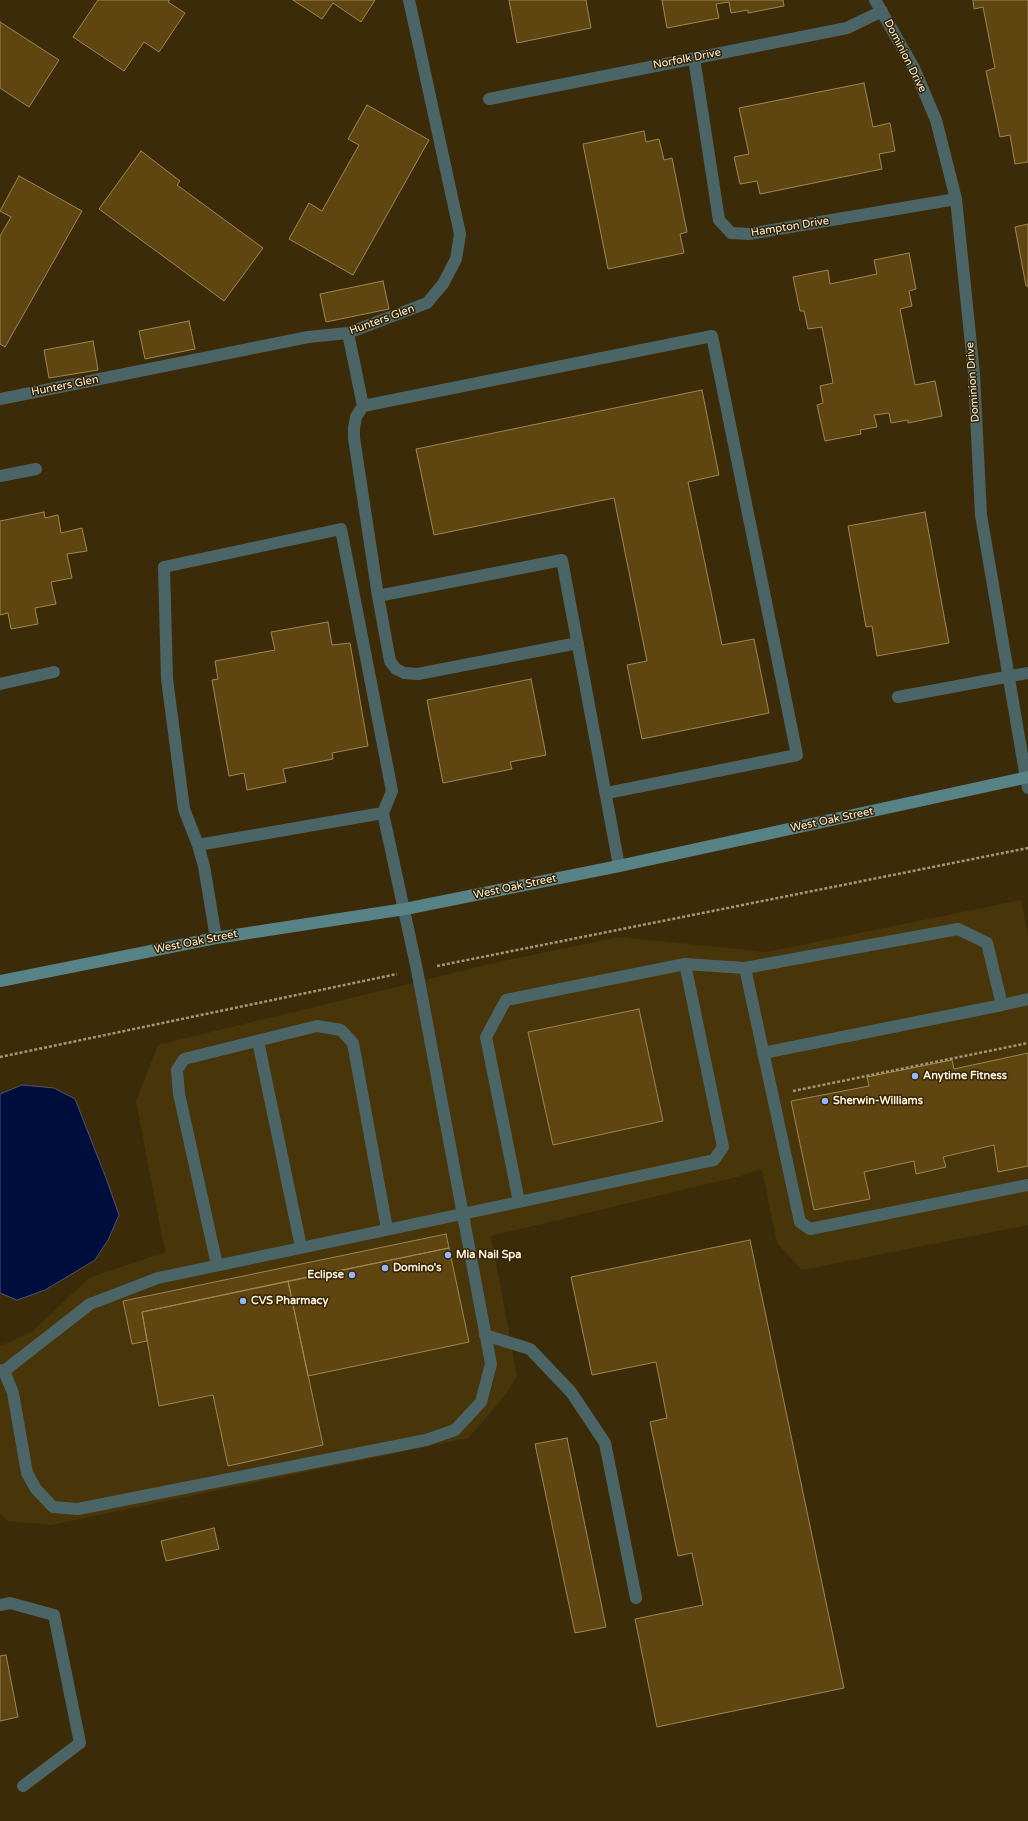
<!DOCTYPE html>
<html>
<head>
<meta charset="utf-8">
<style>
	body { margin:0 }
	canvas { display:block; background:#3c2b08 }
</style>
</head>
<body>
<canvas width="1028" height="1821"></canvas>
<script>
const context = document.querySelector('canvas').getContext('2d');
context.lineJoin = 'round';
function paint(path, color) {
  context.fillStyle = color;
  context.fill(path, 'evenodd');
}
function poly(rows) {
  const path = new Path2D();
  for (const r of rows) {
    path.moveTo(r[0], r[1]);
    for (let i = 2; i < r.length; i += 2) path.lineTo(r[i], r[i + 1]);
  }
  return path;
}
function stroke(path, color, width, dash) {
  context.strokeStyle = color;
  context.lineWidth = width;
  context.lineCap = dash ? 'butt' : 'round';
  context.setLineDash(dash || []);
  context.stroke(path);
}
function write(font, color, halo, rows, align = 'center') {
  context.font = font + ' "Varela Round",sans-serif';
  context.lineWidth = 3;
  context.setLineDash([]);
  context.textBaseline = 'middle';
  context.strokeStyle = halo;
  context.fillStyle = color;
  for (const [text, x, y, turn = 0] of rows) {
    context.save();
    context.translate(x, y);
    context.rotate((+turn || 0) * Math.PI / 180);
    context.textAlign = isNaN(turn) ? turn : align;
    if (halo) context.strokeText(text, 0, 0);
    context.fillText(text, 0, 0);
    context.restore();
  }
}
paint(poly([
	[1021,900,1028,935,1028,1225,802,1270,777,1243,762,1169,741,1176,491,1236,517,1376,503,1398,468,1438,51,1525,8,1521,0,1514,0,1346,33,1331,89,1278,165,1252,136,1101,158,1045,503,961,619,937,767,952]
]), '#48350a');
const water = poly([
	[22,1085,54,1088,75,1099,106,1178,119,1215,108,1240,95,1260,45,1290,17,1300,0,1293,0,1094,22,1085]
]);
paint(water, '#000e3e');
stroke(water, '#4c536f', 1);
const building = poly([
	[98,0,170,0,168,2,185,13,159,52,144,42,124,71,73,37,98,0],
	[293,0,375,0,361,22,333,3,322,19,293,0],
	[509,0,586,0,591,28,517,43,509,0],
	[662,0,783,0,784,6,748,13,748,10,731,13,729,2,716,4,719,18,667,28,662,0],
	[973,0,1028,0,1028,162,1015,164,1010,135,1000,137,986,71,995,68,983,7,974,9,973,0],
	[0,22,59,60,29,107,0,88,0,22],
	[864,83,873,127,890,123,895,151,879,154,882,169,760,194,757,181,740,184,734,157,749,154,739,108,864,83],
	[367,105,429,140,353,275,289,239,309,203,322,211,359,145,348,139,367,105],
	[644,131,646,142,659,139,664,160,672,158,687,232,680,234,684,253,608,269,583,144,644,131],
	[141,151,180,181,177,185,263,248,224,301,99,209,141,151],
	[19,176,82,211,5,347,0,344,0,236,11,217,0,211,19,176],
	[1028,224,1028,286,1026,286,1015,227,1028,224],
	[909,253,916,289,909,291,912,306,900,309,915,385,935,381,942,416,908,423,908,420,891,423,889,413,874,415,877,427,860,430,861,434,825,441,817,405,823,403,820,386,833,383,822,327,808,329,804,311,800,311,793,277,828,270,830,284,877,274,874,260,909,253],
	[383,281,389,309,326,322,320,294,383,281],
	[189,321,195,349,145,359,139,331,189,321],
	[93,341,98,370,49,378,44,350,93,341],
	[702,390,719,475,688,482,722,645,754,639,769,713,642,739,627,665,647,661,614,498,434,535,416,449,702,390],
	[44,512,45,518,58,515,61,533,82,528,87,551,67,554,72,578,51,582,56,604,35,608,38,624,11,629,8,613,0,615,0,521,44,512],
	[925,512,949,643,877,656,872,626,866,627,848,526,925,512],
	[328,622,332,645,350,643,368,746,332,753,333,759,283,769,286,782,247,790,244,773,229,776,212,680,218,679,215,661,275,650,271,632,328,622],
	[531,679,546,755,510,762,512,769,443,783,427,700,531,679],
	[639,1009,663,1121,553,1145,528,1032,639,1009],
	[1028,1053,1028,1166,998,1172,994,1145,943,1157,946,1167,916,1174,914,1161,864,1172,870,1199,814,1210,791,1101,869,1086,867,1077,952,1060,954,1069,1028,1053],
	[446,1234,449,1248,142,1312,147,1341,132,1344,123,1301,446,1234],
	[750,1240,844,1688,657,1727,635,1619,703,1605,692,1553,678,1556,650,1422,667,1418,656,1362,592,1375,571,1277,750,1240],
	[449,1248,469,1342,308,1376,288,1281,449,1248],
	[288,1281,323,1445,228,1466,213,1395,159,1406,142,1312,288,1281],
	[567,1438,606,1627,575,1633,535,1444,567,1438],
	[214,1528,219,1549,166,1561,161,1541,214,1528],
	[6,1655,18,1717,0,1721,0,1656,6,1655]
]);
paint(building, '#5f4610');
stroke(building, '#9d8557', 1);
stroke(poly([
	[437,966,1028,848],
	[0,1057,397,974],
	[793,1091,1028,1043]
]), '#a3967b', 2.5, [3, 2]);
stroke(poly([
	[348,333,363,406,712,336,797,755,607,793],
	[363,406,356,417,354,428,354,438,378,596,390,661,396,669,404,673,418,674,578,643],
	[0,476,36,469],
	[378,596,562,560,619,866],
	[0,684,54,672],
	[898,697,1028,673],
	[1026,778,1028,788],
	[198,845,184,809,167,679,164,567,341,529,392,791,383,813],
	[685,964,723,1147,714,1160,519,1202,486,1037,506,1000,685,964,745,968],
	[1028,999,1002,1005,987,943,958,929,745,968,800,1222,810,1229,1028,1185],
	[258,1041,301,1247],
	[763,1053,1002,1005],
	[217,1265,179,1094,177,1070,184,1059,317,1026,341,1030,353,1043,387,1229],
	[485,1335,530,1349,571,1392,605,1443,636,1598],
	[0,1370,4,1371,13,1393,27,1473,36,1489,53,1507,78,1509,426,1440,455,1430,481,1402,491,1364,417,970,383,813,198,845,204,866,216,938],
	[4,1371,90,1304,158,1278,519,1202],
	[0,1605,10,1603,54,1615,80,1743,23,1786]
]), '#4b6567', 12);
stroke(poly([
	[875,0,914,68,936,120,956,199,974,374,981,515,1026,778],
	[694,58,719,220,731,233,749,234,956,199],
	[489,99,847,28,882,11],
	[0,399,308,337,348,333,427,303,443,284,456,259,460,234,409,0]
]), '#4b6567', 12);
stroke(poly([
	[0,981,216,938,405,909,619,866,1028,777]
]), '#588386', 12);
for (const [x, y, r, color] of [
	[915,1076,4,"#92b7fd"],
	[825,1101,4,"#92b7fd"],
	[448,1255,4,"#92b7fd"],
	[385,1268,4,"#92b7fd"],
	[352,1275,4,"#92b7fd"],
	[243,1301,4,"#92b7fd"]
]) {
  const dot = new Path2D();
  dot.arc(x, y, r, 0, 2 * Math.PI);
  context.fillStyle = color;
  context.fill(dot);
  stroke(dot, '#322200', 1.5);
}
write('11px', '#fef3e0', '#322200', [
	["Dominion Drive",905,56,63],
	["Norfolk Drive",687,59,-11],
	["Hampton Drive",790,227,-9],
	["Hunters Glen",382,320,-20],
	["Dominion Drive",973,382,-94],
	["Hunters Glen",65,386,-11],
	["West Oak Street",832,820,-12],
	["West Oak Street",515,887,-12],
	["West Oak Street",196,942,-11]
]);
write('bold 11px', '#fef3e0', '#322200', [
	["Anytime Fitness",923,1076],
	["Sherwin-Williams",833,1101],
	["Mia Nail Spa",456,1255],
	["Domino's",393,1268],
	["Eclipse",344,1275,"right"],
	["CVS Pharmacy",251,1301]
], 'left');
</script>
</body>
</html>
